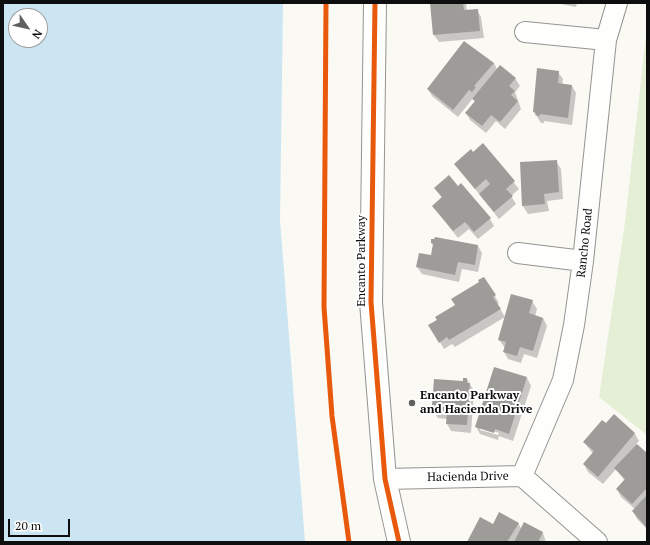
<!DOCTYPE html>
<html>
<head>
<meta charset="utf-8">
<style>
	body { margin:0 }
	#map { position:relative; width:650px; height:545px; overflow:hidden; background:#faf9f4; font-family:"PT Serif",serif }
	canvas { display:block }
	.frame { position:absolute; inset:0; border:4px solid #0e0e0e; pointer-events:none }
	.north { position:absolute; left:8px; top:8px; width:40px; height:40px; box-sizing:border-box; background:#fff; border:1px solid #9f9f9f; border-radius:50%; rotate:124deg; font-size:11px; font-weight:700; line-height:16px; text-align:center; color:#0e0e0e }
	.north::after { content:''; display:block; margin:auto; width:14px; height:18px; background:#61605e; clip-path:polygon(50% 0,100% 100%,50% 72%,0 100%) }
	.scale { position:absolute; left:8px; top:519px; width:62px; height:18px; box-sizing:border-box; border:2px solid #0e0e0e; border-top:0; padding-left:5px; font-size:12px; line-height:14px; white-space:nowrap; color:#0e0e0e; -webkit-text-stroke:3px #fff; paint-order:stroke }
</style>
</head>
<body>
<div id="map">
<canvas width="650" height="545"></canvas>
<div class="frame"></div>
<div class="north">N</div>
<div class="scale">20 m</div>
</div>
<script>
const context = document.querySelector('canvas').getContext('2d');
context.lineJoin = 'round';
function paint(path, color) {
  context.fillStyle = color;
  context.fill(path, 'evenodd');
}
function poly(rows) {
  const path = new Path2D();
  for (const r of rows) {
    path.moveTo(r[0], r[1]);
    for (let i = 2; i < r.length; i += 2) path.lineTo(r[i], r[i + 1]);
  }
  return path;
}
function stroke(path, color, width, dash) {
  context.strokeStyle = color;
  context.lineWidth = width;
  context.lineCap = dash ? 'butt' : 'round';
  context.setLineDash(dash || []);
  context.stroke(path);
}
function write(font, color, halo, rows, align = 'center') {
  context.font = font + ' "PT Serif",serif';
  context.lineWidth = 4;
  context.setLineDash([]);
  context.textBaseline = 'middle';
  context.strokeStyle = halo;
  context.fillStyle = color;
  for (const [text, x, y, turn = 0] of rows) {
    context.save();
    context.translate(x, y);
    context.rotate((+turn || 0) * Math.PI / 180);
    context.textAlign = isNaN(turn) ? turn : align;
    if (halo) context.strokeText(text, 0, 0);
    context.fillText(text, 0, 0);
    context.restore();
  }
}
paint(poly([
	[647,26,647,435,599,397,625,222]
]), '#e4efd5');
paint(poly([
	[3,3,283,3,280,220,305,542,3,542],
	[16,16,40,16,40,40,16,40]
]), '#cbe5f3');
paint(poly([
	[431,3,466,3,467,11,477,10,481,17,484,38,439,42,434,35],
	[556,3,577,3,576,7],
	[494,63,497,69,515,78,520,86,515,92,521,109,505,129,496,121,486,133,470,120,466,113,475,102,473,98,458,117,432,96,428,89],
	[558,72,563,79,562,85,572,86,576,93,572,125,544,121,544,123,541,123,534,112],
	[483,144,519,189,511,196,516,204,499,219,455,164,473,153],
	[556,161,561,169,563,199,547,201,549,211,528,214,523,206,521,163],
	[435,188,490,219,494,226,478,239,469,229,458,238,433,206,442,198],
	[432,243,478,246,482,253,478,272,462,269,459,282,422,274,417,267,432,256,434,246],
	[484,278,499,303,497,304,505,317,455,347,452,344,444,349,430,325,456,306],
	[532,301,537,309,535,316,543,318,547,326,537,358,524,354,521,363,508,359,504,352,505,348,499,340],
	[495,368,527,378,531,386,513,441,499,436,498,440,480,434,476,427],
	[480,427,499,433,498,435,480,430],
	[467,379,474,391,471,433,451,431,447,424,447,419,438,418,433,411,437,410,433,405],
	[614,416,635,434,639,441,636,444,647,454,647,529,637,519,633,511,635,509,621,497,617,489,625,481,616,469,603,484,588,472,584,464,593,454,584,442],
	[518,523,522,530,525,524,543,533,546,542,468,542,493,525]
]), '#0003');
paint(poly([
	[430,3,463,3,464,10,478,9,480,31,433,35],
	[464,41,494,63,474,86,476,87,472,92,469,90,453,110,427,89],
	[500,65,516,78,509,86,515,91,511,95,518,101,500,122,491,115,482,126,465,113,475,101,472,99],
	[537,68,559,71,558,83,572,85,568,118,540,114,540,116,535,115,536,113,533,112],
	[483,143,515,181,506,189,513,196,494,212,479,194,490,184,486,179,475,189,454,164,471,149,473,152],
	[557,160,559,192,544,194,545,204,522,206,520,162],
	[449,175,458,186,461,183,491,218,474,232,465,222,453,231,432,206,442,197,434,188],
	[435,237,478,245,475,265,458,262,455,275,416,267,419,253,431,255,433,244,431,243,431,239,434,239],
	[484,277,496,295,493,297,501,309,449,340,447,337,439,343,428,325,437,320,435,317,455,305,451,299,479,282,478,280],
	[511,294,533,300,529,313,543,318,533,351,520,347,517,356,503,352,506,342,498,340],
	[494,367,527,377,509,434,495,429,494,433,475,427],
	[463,378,467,378,467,383,470,383,467,425,446,424,447,412,432,411,432,409,442,410,443,406,432,405,434,379,463,381],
	[614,414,635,433,598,477,583,464,594,451,583,442,602,420,606,423],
	[637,444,647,453,647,488,632,504,616,489,625,479,614,468],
	[647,495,647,528,632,511],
	[499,512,519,523,507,542,467,542,480,517,493,524],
	[524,522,543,532,539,540,542,542,514,542]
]), '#9e9c99');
const minor = poly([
	[525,32,606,40],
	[518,253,583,261],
	[522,476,563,380,574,325,583,261,606,40,617,3],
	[385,479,522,476,597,542]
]);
const tertiary = poly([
	[375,3,371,302,385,479,399,542]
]);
stroke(minor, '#949492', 22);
stroke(tertiary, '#949492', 24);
stroke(minor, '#fefefd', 20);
stroke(tertiary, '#fefefd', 22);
stroke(poly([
	[326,3,324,307,332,416,349,542],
	[375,3,371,302,385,479,399,542]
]), '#e8590c', 5);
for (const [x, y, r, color] of [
	[412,403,4,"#61605e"]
]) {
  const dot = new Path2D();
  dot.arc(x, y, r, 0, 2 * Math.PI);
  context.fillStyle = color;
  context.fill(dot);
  stroke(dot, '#fff', 1.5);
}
write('12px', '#0e0e0e', '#fff', [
	["Rancho Road",585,243,-84],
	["Encanto Parkway",362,261,-90],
	["Hacienda Drive",468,477,-1]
]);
write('bold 12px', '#0e0e0e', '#fff', [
	["Encanto Parkway",420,396],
	["and Hacienda Drive",420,410]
], 'left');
</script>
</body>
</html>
